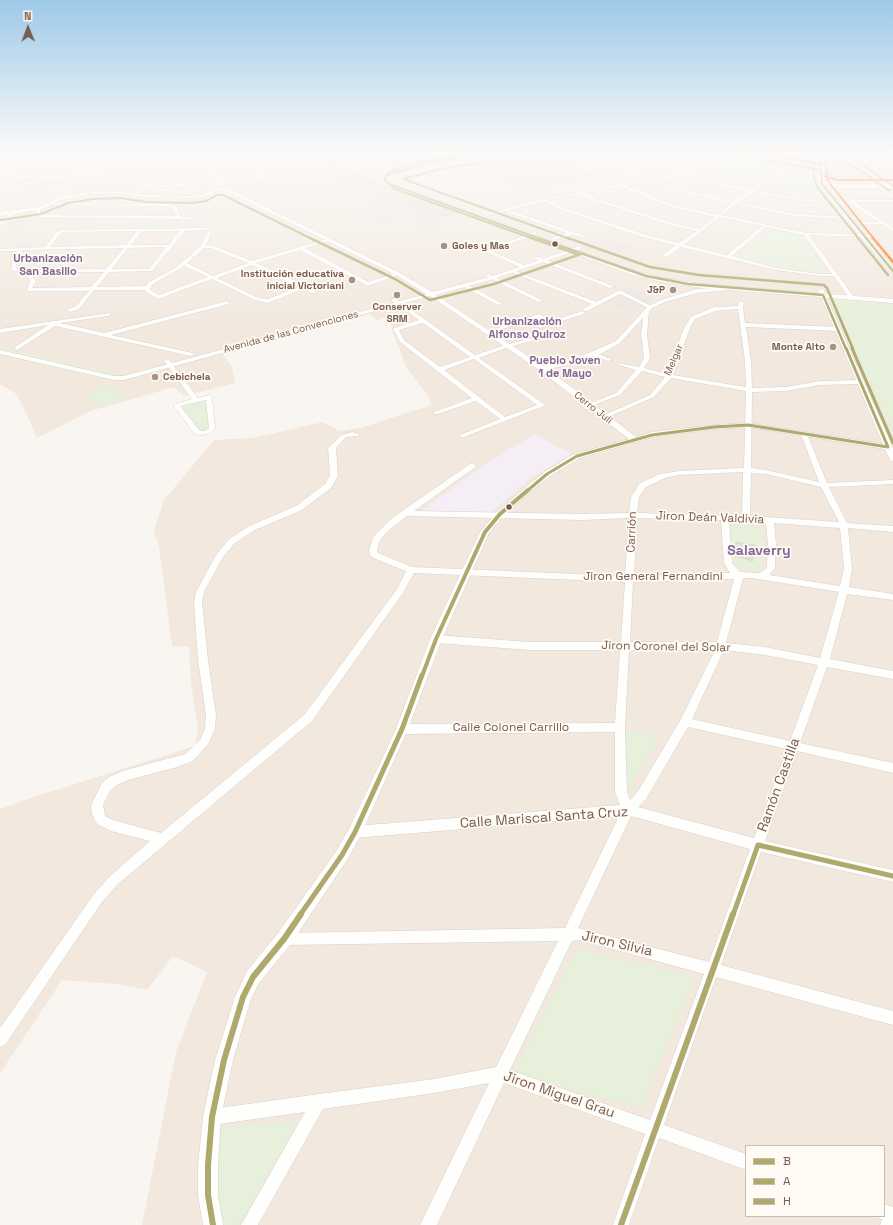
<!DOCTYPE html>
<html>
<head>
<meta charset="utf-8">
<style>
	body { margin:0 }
	#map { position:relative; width:893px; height:1225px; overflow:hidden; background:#f9f5f0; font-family:"Space Grotesk",sans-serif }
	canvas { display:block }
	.legend { position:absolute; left:745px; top:1145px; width:140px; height:72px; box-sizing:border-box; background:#fffaf3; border:1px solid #cabbb1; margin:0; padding:5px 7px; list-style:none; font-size:12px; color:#7a5c4d }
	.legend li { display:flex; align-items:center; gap:8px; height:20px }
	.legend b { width:20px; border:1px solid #cabbb1 }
	.north { position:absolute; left:8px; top:8px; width:40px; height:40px; -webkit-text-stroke:3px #fffaf3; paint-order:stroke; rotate:359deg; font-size:11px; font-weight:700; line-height:16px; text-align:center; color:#7a5c4d }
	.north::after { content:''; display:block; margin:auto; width:14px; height:18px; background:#7a5c4d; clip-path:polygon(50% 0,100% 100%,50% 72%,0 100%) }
</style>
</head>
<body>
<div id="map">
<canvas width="893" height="1225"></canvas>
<ul class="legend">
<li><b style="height:5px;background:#afa96e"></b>B</li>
<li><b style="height:5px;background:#afa96e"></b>A</li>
<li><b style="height:5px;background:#afa96e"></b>H</li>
</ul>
<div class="north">N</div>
</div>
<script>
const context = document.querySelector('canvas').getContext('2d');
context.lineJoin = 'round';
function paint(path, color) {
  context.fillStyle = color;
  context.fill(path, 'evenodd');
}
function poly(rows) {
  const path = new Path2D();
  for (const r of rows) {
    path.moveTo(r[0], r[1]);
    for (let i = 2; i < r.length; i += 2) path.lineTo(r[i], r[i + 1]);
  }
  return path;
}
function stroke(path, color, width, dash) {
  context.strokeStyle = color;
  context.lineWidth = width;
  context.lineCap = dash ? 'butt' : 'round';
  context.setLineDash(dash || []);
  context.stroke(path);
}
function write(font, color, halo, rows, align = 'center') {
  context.font = font + ' "Space Grotesk",sans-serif';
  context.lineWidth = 3.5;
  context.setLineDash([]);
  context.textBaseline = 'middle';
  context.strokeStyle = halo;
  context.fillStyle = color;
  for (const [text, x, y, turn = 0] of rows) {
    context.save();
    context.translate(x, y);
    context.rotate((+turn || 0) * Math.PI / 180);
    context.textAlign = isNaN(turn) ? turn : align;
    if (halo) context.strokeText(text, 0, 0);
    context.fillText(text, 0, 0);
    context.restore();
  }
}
paint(poly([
	[78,153,893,153,893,1225,142,1225,176,1052,207,972,173,956,147,990,116,984,62,980,0,1073,0,809,37,796,195,746,198,728,191,683,189,647,172,646,159,546,154,531,164,500,214,440,253,438,323,422,339,431,361,428,431,405,428,396,406,367,392,329,389,316,377,321,370,314,223,354,232,367,235,383,184,396,174,387,90,411,37,438,22,404,15,393,0,384,0,170],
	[746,1146,884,1146,884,1216,746,1216]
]), '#f2e8de');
paint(poly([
	[0,153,68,153,0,166],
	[509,153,549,153,615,185,514,205,487,214,403,183,398,180,398,177,402,175,450,162],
	[616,161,670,168,607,178,582,166]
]), '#f6e8e1');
paint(poly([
	[381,195,440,217,450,221,427,228,403,219,381,225,349,210],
	[36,210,36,213,31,214,29,223,24,224,22,227,6,227,17,214],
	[605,237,635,247,611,258,581,247],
	[627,286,654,298,636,313,598,301]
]), '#ede5e0');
paint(poly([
	[534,434,571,454,531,478,489,514,421,511,481,467]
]), '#f6eef6');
paint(poly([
	[737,165,742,165,776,171,757,183,730,178,709,171],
	[777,178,796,182,816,183,823,194,807,193,766,185],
	[844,202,849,202,877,221,862,222],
	[151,218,178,219,178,221,157,228,143,230],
	[771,229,803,235,828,274,784,269,738,258],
	[24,257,76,257,62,269,32,269,24,267],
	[729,284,812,290,813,293,730,286],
	[832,300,893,305,893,434],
	[0,347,118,374,126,374,163,364,165,365,125,376,116,376,0,349],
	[111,383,123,398,97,407,86,392],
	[206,399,209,428,204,431,199,431,180,406],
	[734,525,761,527,764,529,763,565,761,568,755,570,740,568,733,562,730,527],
	[618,728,660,736,626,794],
	[577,949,695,976,641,1108,513,1073],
	[293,1122,296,1124,295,1128,239,1225,220,1225,216,1192,219,1127]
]), '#e7f0db');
const building = poly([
	[515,153,548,153,597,177,548,185,535,184,516,187,478,167,501,162,490,157,515,153],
	[645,153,656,153,657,165,642,164,645,153],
	[824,159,835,160,845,164,870,182,836,182,826,180,824,159],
	[331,165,372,179,386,186,456,212,440,217,315,171,331,165],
	[736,542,754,545,753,561,735,556,736,542]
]);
paint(building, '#e6ded7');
stroke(building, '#e2d8d2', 1);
stroke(poly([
	[787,154,887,153]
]), '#d9cfc7', 6, [6, 3.5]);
const minor = poly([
	[100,153,106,153,52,173,47,176,169,170,204,166,200,162,137,168,134,171,132,170,138,161,104,162,139,159,143,153,176,153,145,155,139,166,198,160,191,153,195,153,208,166,293,156,309,158,311,165,283,179,256,178,223,182,219,187,217,186,218,184,162,187,122,184,52,185,50,184,122,182,162,185,220,182,206,168,169,172,41,179,43,182,39,181,37,182,0,189,0,187,38,180,0,176,0,174,42,177,50,171,100,153],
	[294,158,306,160,307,165,282,177,260,176,290,159,294,158],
	[285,159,255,176,223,180,210,168,285,159],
	[549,153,554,153,607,178,681,165,681,153,685,153,685,166,680,168,690,172,737,163,782,170,782,172,755,190,801,199,839,202,837,203,801,201,753,192,738,202,793,214,849,217,851,219,793,216,736,204,721,215,806,233,873,235,871,237,809,235,854,297,849,298,834,276,820,276,776,270,681,247,668,256,664,256,664,254,676,245,646,238,562,210,544,201,509,210,585,236,585,238,572,235,553,240,551,238,567,233,505,211,487,216,487,214,528,202,617,185,610,182,611,180,622,184,686,172,675,168,607,180,549,153],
	[737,165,778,172,751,189,723,184,694,173,737,165],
	[690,174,721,186,749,191,734,201,693,192,659,180,690,174],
	[655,180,691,194,732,203,717,215,673,205,626,186,655,180],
	[621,187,671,207,715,217,700,229,676,224,597,199,586,193,621,187],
	[581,194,595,201,673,226,697,231,679,243,650,236,564,208,549,200,581,194],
	[719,217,762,226,727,255,684,245,719,217],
	[766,227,804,235,832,274,820,274,776,268,732,256,766,227],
	[875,155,877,155,893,165,893,168,875,157,875,155],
	[850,200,893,200,893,202,855,202,893,228,893,231,882,224,858,224,860,222,878,222,849,202,850,200],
	[50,203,170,204,176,206,181,217,200,218,198,219,180,219,37,217,37,208,39,207,41,208,40,215,177,216,173,208,169,206,49,205,50,203],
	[11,212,14,213,0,227,0,223,11,212],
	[205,228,207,230,185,231,152,271,109,272,97,287,146,286,149,282,175,268,192,254,201,245,207,233,209,232,211,233,206,245,213,246,252,261,330,238,332,240,305,248,368,282,396,273,400,274,368,286,300,250,256,263,306,286,315,291,315,293,311,293,303,289,268,303,255,300,212,279,158,299,146,292,145,290,94,290,79,309,70,312,67,310,68,309,75,307,89,291,27,291,30,281,29,278,29,272,13,271,12,267,12,260,17,251,0,251,0,249,45,247,56,232,63,230,205,228],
	[137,231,126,245,50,247,60,234,64,232,137,231],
	[142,231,180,231,168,245,131,245,142,231],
	[166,247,149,269,112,269,128,248,166,247],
	[124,248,106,269,20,270,17,269,16,267,16,260,22,250,124,248],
	[204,248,210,248,248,263,213,276,187,263,204,248],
	[252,265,299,287,268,299,258,298,217,278,252,265],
	[184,266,208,277,159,295,150,290,150,288,153,284,184,266],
	[34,272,104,272,91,287,32,288,36,281,33,278,34,272],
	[534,232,538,233,491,251,526,266,526,268,522,268,485,251,534,232],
	[535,257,539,257,615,287,610,288,535,259,535,257],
	[513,270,596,302,620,290,653,307,648,308,620,294,587,311,583,311,583,309,592,304,511,272,511,271,513,270],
	[488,274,542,300,543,301,538,302,486,276,486,275,488,274],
	[462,284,466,284,503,304,498,305,462,286,462,284],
	[392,299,396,299,475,355,505,345,564,330,564,332,509,347,479,358,544,404,544,406,464,437,460,437,460,435,500,419,476,401,438,414,434,414,434,412,472,398,400,342,393,329,394,328,419,320,392,301,392,299],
	[423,323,470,357,440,367,404,340,399,330,423,323],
	[474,359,537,405,505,417,444,370,474,359],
	[227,301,229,302,229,304,111,335,193,353,194,354,191,356,55,326,17,350,15,349,15,347,48,325,0,333,0,329,110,313,111,314,108,316,60,323,104,333,227,301],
	[741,301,744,303,743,307,745,323,838,327,841,329,838,331,746,327,751,361,752,388,786,387,820,381,861,380,864,382,861,384,820,385,786,391,752,392,751,468,766,470,819,482,801,434,804,432,807,434,827,483,893,480,893,484,829,487,847,523,893,526,893,532,848,528,852,568,849,587,893,594,893,600,847,594,830,659,893,671,893,679,827,667,800,743,893,763,893,773,797,751,765,841,893,870,893,882,761,852,721,965,893,1011,893,1025,716,977,664,1125,746,1154,746,1170,659,1138,629,1225,613,1225,645,1134,504,1083,437,1225,420,1225,489,1083,434,1093,323,1109,258,1225,241,1225,305,1112,212,1125,207,1122,204,1117,207,1112,212,1109,319,1094,434,1079,496,1067,558,941,284,945,279,944,278,939,279,934,284,933,565,928,619,816,355,838,351,836,349,832,351,828,355,826,620,805,615,792,615,732,402,734,398,732,397,729,398,726,402,724,615,723,620,650,530,650,436,643,433,642,431,639,433,636,436,635,530,642,621,642,625,582,414,573,403,593,312,721,118,884,102,902,5,1045,0,1047,0,1028,94,894,110,876,150,841,111,831,97,824,92,814,91,805,102,783,109,777,126,770,185,754,200,740,205,728,206,715,198,660,194,602,196,592,216,555,229,539,249,526,296,506,325,484,330,476,328,448,342,435,352,432,359,434,359,436,346,437,336,448,338,476,331,488,302,510,255,530,235,543,223,557,204,592,202,602,208,660,216,715,215,728,209,743,193,761,174,768,128,780,117,785,110,791,103,805,105,816,113,820,161,833,304,715,397,589,406,571,371,557,369,551,373,537,392,518,470,464,473,464,477,466,414,511,583,514,629,513,631,497,640,483,660,474,679,471,744,468,746,391,671,378,654,397,606,418,602,418,602,416,650,395,665,377,642,371,620,395,591,406,586,405,616,393,636,370,619,365,619,363,639,367,644,358,641,334,644,311,649,312,647,334,650,358,644,368,667,374,684,328,691,317,714,307,738,306,739,302,741,301],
	[738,309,745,361,746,387,673,375,690,328,695,319,715,311,738,309],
	[743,472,742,516,637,513,639,497,646,487,665,478,679,475,743,472],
	[751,473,766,474,821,487,839,522,750,516,751,473],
	[407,516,583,520,629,518,625,576,412,567,378,553,377,551,380,540,389,530,407,516],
	[637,518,721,520,724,563,730,573,634,576,637,518],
	[729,520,766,523,768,545,767,567,760,573,740,572,732,563,729,520],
	[774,523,840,528,844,568,840,586,769,575,775,568,776,545,774,523],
	[743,578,752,578,839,592,820,658,765,647,726,643,743,578],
	[734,579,717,642,630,642,633,582,734,579],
	[629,650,715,650,681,719,638,791,630,800,627,792,625,727,629,650],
	[724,650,765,655,818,665,790,741,692,719,724,650],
	[688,727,787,749,754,838,638,807,646,799,688,727],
	[631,816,750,849,709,962,578,928,631,816],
	[580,940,704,974,650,1120,510,1070,572,941,580,940],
	[582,311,584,312,584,314,540,328,528,321,490,333,485,332,539,314,552,321,582,311],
	[538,318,546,323,541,324,534,319,538,318],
	[592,353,596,353,613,360,608,361,592,355,592,353],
	[167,359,169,360,198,398,209,395,212,397,215,429,209,434,199,435,194,433,173,405,192,399,164,361,167,359],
	[206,400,209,428,205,431,200,431,180,406,206,400],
	[884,1204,893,1207,893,1223,878,1218,878,1216,884,1216,884,1204]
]);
const tertiary = poly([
	[76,153,84,153,42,164,0,172,0,170,76,153],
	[218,188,229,189,400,273,432,292,490,277,577,247,581,247,581,249,494,279,436,295,543,366,569,360,591,352,616,341,648,306,661,300,696,289,732,287,732,289,730,290,697,293,665,302,652,308,620,343,597,356,574,364,548,369,636,437,652,432,714,425,748,423,883,444,818,290,823,289,893,448,893,461,890,460,885,449,748,427,714,429,653,437,580,458,550,476,527,494,503,516,489,533,442,639,408,729,360,837,347,860,290,945,259,983,251,999,233,1060,221,1117,218,1165,218,1195,223,1225,203,1225,198,1195,198,1165,203,1117,215,1060,235,997,247,971,278,933,337,850,350,827,396,729,430,639,480,532,497,512,544,472,574,454,629,439,539,370,430,296,124,380,114,380,0,354,0,350,114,376,124,376,426,294,396,275,226,191,219,190,206,196,192,198,147,197,120,193,92,194,67,198,39,210,0,216,0,212,38,207,64,196,92,192,120,191,147,195,192,196,203,194,218,188],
	[893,1214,893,1225,880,1225,883,1218,893,1214]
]);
const secondary = poly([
	[477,153,502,153,434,163,389,176,387,179,391,183,635,271,662,278,702,284,893,299,893,303,702,288,662,282,633,275,387,185,381,179,385,174,431,161,477,153],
	[686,153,819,155,822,157,824,181,836,184,893,184,893,188,836,188,825,185,893,267,893,273,891,272,861,237,820,185,817,171,769,162,772,160,817,168,817,158,743,158,686,153]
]);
const primary = poly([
	[893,153,893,157,852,160,849,158,865,154,893,153],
	[833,154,850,161,880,182,886,190,893,194,893,199,882,192,876,184,846,163,831,157,830,156,833,154]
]);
const trunk = poly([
	[705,153,789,153,790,154,787,156,708,155,705,153],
	[884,153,893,153,893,155,887,155,884,153]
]);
stroke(minor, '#d7d1cb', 1);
stroke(tertiary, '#d7d1cb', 1);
stroke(secondary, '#d9d2cb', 1);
stroke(primary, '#dad1cc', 1);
stroke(trunk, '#dad1cc', 1);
paint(minor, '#fefefd');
paint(tertiary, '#fefefd');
paint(secondary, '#fefefd');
paint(primary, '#f3eee8');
paint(trunk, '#f2ece8');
const secondaryBridge = poly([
	[816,153,817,155],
	[794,156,797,155,796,153]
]);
const primaryBridge = poly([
	[821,153,833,156],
	[852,153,852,156],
	[875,153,878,154]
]);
stroke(secondaryBridge, '#d9d2cb', 6, []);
stroke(primaryBridge, '#dad1cc', 6, []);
stroke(secondaryBridge, '#fefefd', 5.5);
stroke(primaryBridge, '#f3eee8', 6);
stroke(poly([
	[486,153,433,162,387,175,384,179,389,184,541,239],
	[690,153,743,156,820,170],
	[816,153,819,157,822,184,867,239],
	[852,158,893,186]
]), '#afa96e', 2);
stroke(poly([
	[538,238,646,276,688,284,823,295,846,349],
	[866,238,893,271]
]), '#afa96e', 2.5);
stroke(poly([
	[846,348,888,447],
	[527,491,547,474,577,456,652,435,714,427,748,425,888,447]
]), '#afa96e', 3);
stroke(poly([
	[422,676,436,639,485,532,500,514,528,490]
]), '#afa96e', 4);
stroke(poly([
	[300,915,342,855,355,832,402,729,422,675],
	[733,915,758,845,893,876]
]), '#afa96e', 5);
stroke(poly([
	[213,1225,208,1195,208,1165,212,1117,224,1060,243,997,253,977,284,939,301,914],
	[621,1225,733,914]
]), '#afa96e', 6);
stroke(poly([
	[464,153,403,166,388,173,385,180,395,189,534,239],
	[813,157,814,177,817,187,859,239],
	[849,163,890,191],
	[1,220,41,214,68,203,93,199,120,198,147,202,192,203,206,201,217,195,223,195,312,239]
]), '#afa96e', 2);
stroke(poly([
	[310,238,395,279,430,300,494,284,581,254],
	[531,238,577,254],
	[858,238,888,275]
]), '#afa96e', 2.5);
stroke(poly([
	[501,159,437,170,403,179,570,239]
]), '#afa96e', 2);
stroke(poly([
	[568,238,650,267,699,275,824,285,827,288,853,349]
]), '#afa96e', 2.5);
stroke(poly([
	[852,348,893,443]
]), '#afa96e', 3);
stroke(poly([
	[761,153,821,164],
	[825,157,828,181,874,239],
	[824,176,837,180,892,180]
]), '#ff6900', 2);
stroke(poly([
	[873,238,893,262]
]), '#ff6900', 2.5);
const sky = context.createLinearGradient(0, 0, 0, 325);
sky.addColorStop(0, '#9ec9e9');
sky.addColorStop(0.47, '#fcfaf8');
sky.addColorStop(1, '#fcfaf800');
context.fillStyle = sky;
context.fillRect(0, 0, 893, 325);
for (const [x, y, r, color] of [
	[555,244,3.5,"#7a5c4d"],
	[444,246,4,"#a69286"],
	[352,280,4,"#a69286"],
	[673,290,4,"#a69286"],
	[397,295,4,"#a69286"],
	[833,347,4,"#a69286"],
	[155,377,4,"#a69286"],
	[509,507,3.5,"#7a5c4d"]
]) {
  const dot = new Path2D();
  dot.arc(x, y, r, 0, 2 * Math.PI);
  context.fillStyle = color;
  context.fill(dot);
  stroke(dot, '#fffaf3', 1.5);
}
write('bold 10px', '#7a5c4d', '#fffaf3', [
	["Goles y Mas",452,246,"left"],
	["Institución educativa",344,274],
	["inicial Victoriani",344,286],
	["J&P",665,290],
	["Conserver",397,307,"center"],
	["SRM",397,319,"center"],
	["Monte Alto",825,347],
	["Cebichela",163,377,"left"]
], 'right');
write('10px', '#7a5c4d', '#fffaf3', [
	["Avenida de las Convenciones",291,332,-15],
	["Melgar",674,360,-67],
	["Cerro Juli",593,408,38]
]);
write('bold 11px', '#846695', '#fffaf3', [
	["Urbanización",48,259],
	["San Basilio",48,272],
	["Urbanización",527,322],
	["Alfonso Quiroz",527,335],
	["Pueblo Joven",565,361],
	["1 de Mayo",565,374]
]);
write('12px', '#7a5c4d', '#fffaf3', [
	["Jiron Deán Valdivia",710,518,2],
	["Carrión",632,532,-88],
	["Jiron General Fernandini",653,577],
	["Jiron Coronel del Solar",666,647,1],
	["Calle Colonel Carrillo",511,728]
]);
write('bold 14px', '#846695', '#fffaf3', [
	["Salaverry",759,551]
]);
write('14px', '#7a5c4d', '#fffaf3', [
	["Ramón Castilla",779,785,-70],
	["Calle Mariscal Santa Cruz",544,818,-4],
	["Jiron Silvia",617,944,13],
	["Jiron Miguel Grau",559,1095,19]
]);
</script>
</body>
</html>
